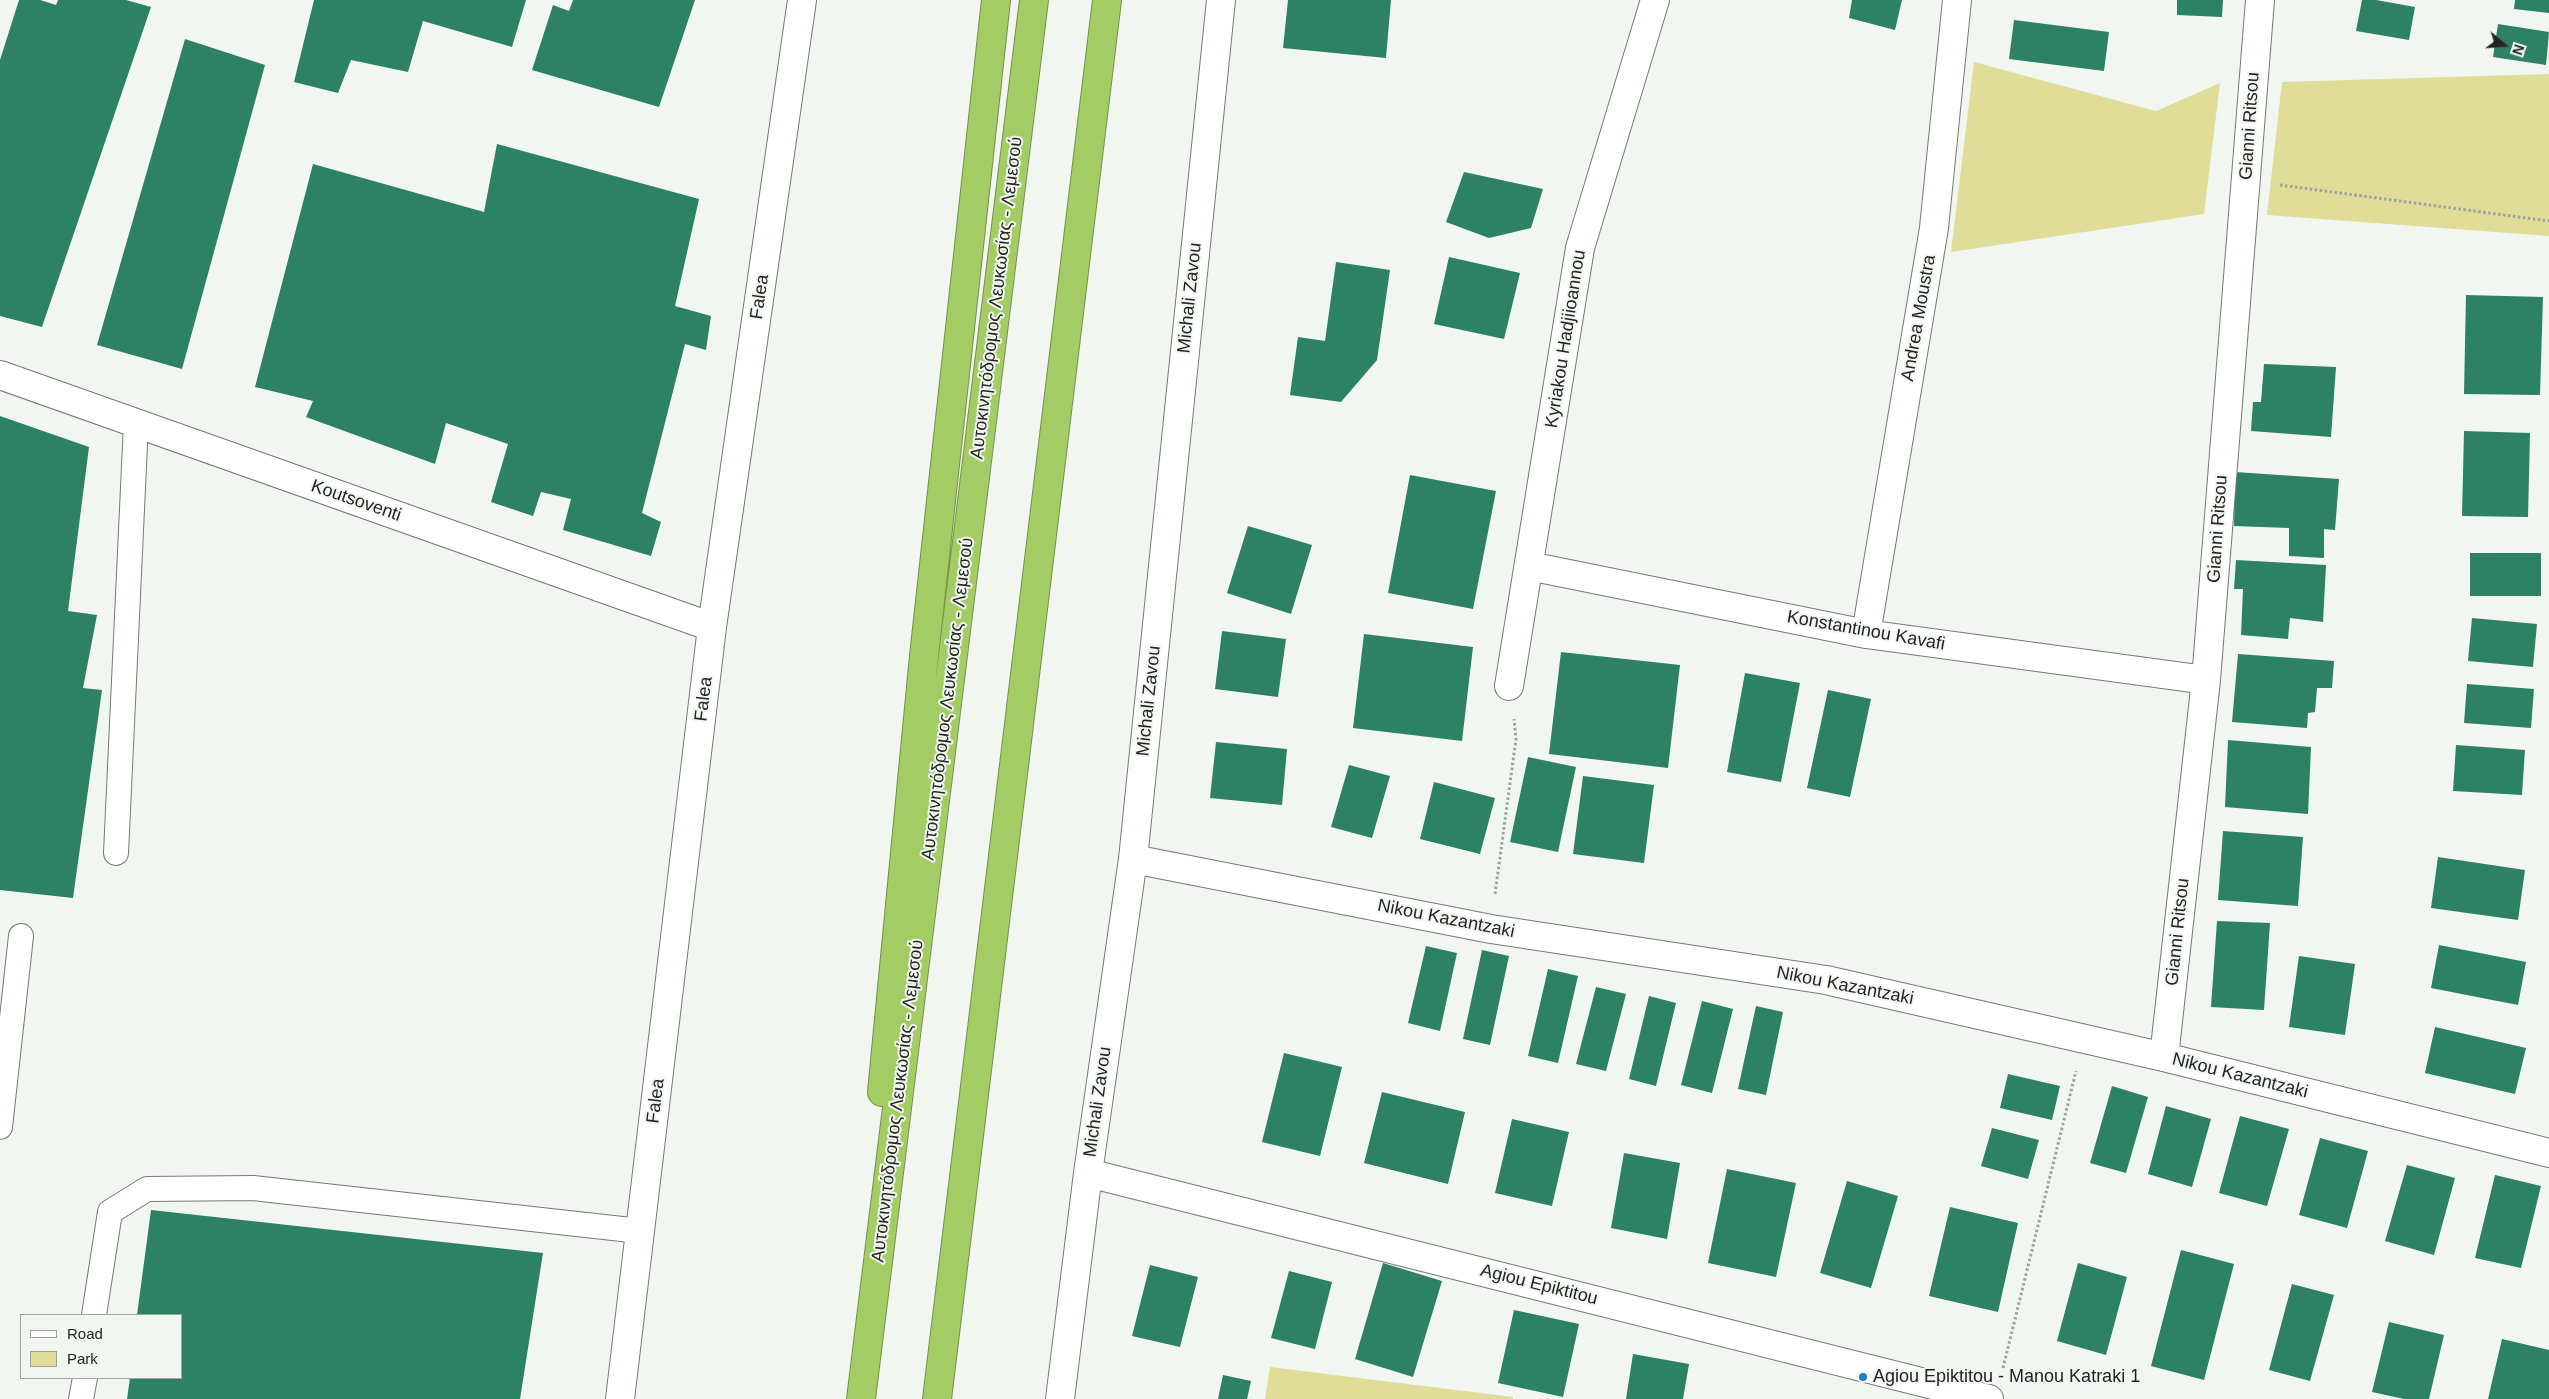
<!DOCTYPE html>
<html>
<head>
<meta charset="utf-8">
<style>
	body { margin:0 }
	#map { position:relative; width:2549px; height:1399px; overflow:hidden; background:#f1f6f1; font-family:Arial,sans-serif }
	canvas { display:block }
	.legend { position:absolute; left:20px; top:1314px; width:162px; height:65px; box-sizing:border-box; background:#f1f6f1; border:1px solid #9fa29f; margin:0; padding:6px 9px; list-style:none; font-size:15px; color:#232523 }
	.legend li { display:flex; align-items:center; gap:10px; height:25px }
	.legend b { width:25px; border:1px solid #9fa29f }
	.north { position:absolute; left:2479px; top:20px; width:50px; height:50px; -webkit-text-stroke:4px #f1f6f1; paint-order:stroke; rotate:108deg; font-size:14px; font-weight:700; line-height:20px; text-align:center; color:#232523 }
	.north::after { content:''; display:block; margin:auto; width:18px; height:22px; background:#232523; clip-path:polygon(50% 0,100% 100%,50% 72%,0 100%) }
</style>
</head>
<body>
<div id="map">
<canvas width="2549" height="1399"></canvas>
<ul class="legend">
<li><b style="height:6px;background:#fff"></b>Road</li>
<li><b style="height:14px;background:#dfdd97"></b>Park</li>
</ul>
<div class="north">N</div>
</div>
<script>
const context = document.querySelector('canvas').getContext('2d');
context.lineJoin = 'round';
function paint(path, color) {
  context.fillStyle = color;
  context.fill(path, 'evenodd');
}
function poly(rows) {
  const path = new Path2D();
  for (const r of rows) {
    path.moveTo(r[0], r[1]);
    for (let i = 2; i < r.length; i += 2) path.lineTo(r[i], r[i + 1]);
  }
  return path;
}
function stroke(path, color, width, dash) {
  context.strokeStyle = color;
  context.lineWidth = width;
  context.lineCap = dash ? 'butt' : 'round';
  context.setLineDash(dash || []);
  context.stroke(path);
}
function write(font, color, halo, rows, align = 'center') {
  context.font = font + ' Arial,sans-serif';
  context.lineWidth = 4;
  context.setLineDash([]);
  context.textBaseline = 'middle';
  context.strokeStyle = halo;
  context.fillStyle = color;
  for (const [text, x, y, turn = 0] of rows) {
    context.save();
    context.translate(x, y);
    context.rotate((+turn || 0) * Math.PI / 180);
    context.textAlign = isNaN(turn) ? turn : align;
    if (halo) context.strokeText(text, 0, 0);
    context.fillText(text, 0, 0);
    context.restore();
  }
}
paint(poly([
	[1974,62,2156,111,2220,83,2204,214,1951,252],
	[2549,74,2549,236,2267,215,2282,82],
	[1270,1367,1513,1397,1513,1399,1265,1399]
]), '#dfdd97');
paint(poly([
	[19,0,40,0,56,5,58,0,126,0,151,7,42,327,0,316,0,60],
	[314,0,526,0,512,47,423,21,408,72,351,60,338,93,294,82],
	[573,0,695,0,659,107,532,70,553,5,569,11],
	[1288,0,1391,0,1386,58,1283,48],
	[1852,0,1902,0,1895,30,1849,18],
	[2177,0,2223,0,2222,17,2177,15],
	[2362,0,2376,0,2415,7,2409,40,2356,31],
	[2515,0,2549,0,2549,13,2514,9],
	[2014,20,2109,32,2104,71,2009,59],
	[2498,24,2549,32,2546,65,2493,57],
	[185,39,265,65,182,369,97,345],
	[497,144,699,199,675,306,711,316,706,350,685,344,642,513,661,522,651,556,563,530,571,499,541,492,533,516,491,502,508,444,446,423,435,464,306,417,313,401,255,387,313,164,484,212],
	[1464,172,1543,189,1531,228,1489,238,1446,222],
	[1449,257,1520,273,1504,339,1434,324],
	[1336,262,1390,270,1377,360,1341,402,1290,395,1298,337,1325,341],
	[2466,295,2543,297,2540,395,2464,394],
	[2264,364,2336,367,2331,437,2251,431,2253,402,2261,402],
	[0,416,89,447,68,611,97,615,83,688,102,690,73,898,0,890],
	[2464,431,2530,433,2528,517,2462,516],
	[2235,472,2339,479,2335,530,2324,529,2324,558,2289,556,2289,528,2234,526],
	[1410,475,1496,491,1473,609,1388,593],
	[1248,526,1312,545,1291,614,1227,593],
	[2470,553,2541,553,2541,596,2470,596],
	[2236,560,2326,565,2323,622,2290,618,2288,639,2241,635,2243,589,2234,589],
	[2472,618,2537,624,2533,667,2468,661],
	[1222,631,1286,639,1278,697,1215,689],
	[1364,634,1473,647,1462,741,1353,728],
	[1561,652,1680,665,1668,768,1549,754],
	[2238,654,2334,661,2332,688,2317,688,2315,712,2308,713,2307,728,2232,722],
	[1745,673,1800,683,1781,782,1727,772],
	[2467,684,2534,689,2531,728,2464,723],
	[1828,690,1871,699,1850,797,1807,788],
	[2228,740,2311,747,2308,814,2225,807],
	[1216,742,1287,749,1282,805,1210,798],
	[2456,745,2525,750,2522,795,2453,791],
	[1528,757,1576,767,1558,852,1510,842],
	[1349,765,1390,776,1372,838,1331,827],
	[1583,776,1654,785,1644,863,1573,854],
	[1434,782,1495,798,1480,854,1420,839],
	[2223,831,2303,837,2298,906,2218,900],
	[2438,857,2525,870,2518,920,2431,908],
	[2217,921,2270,923,2264,1010,2211,1007],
	[2439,945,2526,962,2518,1005,2431,988],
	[1426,946,1457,953,1440,1031,1408,1023],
	[1482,950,1509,956,1490,1045,1463,1039],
	[2299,956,2355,964,2345,1035,2289,1027],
	[1548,969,1578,976,1558,1063,1528,1056],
	[1596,987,1626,994,1606,1071,1576,1064],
	[1649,996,1676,1003,1656,1086,1629,1079],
	[1702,1001,1733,1009,1712,1093,1681,1085],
	[1756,1006,1783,1012,1766,1095,1738,1089],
	[2435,1027,2526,1048,2515,1094,2425,1073],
	[1284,1053,1342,1067,1320,1156,1262,1142],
	[2008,1074,2060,1086,2052,1120,2000,1108],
	[2112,1086,2148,1097,2126,1173,2090,1163],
	[1382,1092,1465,1112,1448,1184,1364,1163],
	[2166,1106,2211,1119,2192,1187,2148,1174],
	[2240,1116,2289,1129,2267,1206,2219,1193],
	[1512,1119,1569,1132,1552,1206,1495,1193],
	[1992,1128,2039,1140,2028,1179,1981,1166],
	[2320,1138,2368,1151,2347,1228,2299,1215],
	[1624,1153,1680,1163,1667,1239,1611,1228],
	[2407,1165,2455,1178,2434,1255,2385,1241],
	[1727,1169,1796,1183,1776,1277,1708,1263],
	[2495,1175,2541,1186,2521,1268,2475,1258],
	[1847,1181,1898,1196,1871,1288,1820,1273],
	[1950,1207,2018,1223,1998,1312,1929,1296],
	[151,1210,543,1253,520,1399,127,1399,130,1378,181,1378,181,1315,137,1315],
	[2181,1250,2234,1264,2204,1380,2151,1366],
	[1383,1263,1442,1281,1413,1377,1355,1359],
	[2078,1263,2127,1277,2106,1355,2057,1341],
	[1150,1265,1198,1277,1180,1347,1132,1336],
	[1289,1271,1332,1282,1315,1349,1271,1338],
	[2292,1284,2334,1295,2310,1381,2269,1370],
	[1514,1310,1579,1324,1563,1397,1498,1383],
	[2389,1322,2444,1335,2429,1399,2404,1399,2372,1392],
	[2502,1339,2549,1350,2549,1399,2488,1399],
	[1633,1354,1689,1364,1683,1399,1626,1399],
	[1223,1375,1251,1381,1247,1399,1218,1399]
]), '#2d8165');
const lane = poly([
	[116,853,136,423],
	[0,1127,21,936],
	[94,1315,110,1212,147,1189,253,1188,640,1231],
	[81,1399,85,1378]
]);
const street = poly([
	[0,375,712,627],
	[1529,566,1866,634,2206,680],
	[1866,634,1934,228,1957,0],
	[1509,686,1580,248,1655,0],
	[1133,859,1491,929,1826,980,2164,1057,2549,1153],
	[2164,1057,2206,680,2260,0],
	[1088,1173,1989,1399],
	[620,1399,712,627,802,0],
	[1060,1399,1088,1173,1133,859,1221,0]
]);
const highway = poly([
	[882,1092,924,656,996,0],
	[861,1399,1034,0],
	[937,1399,1107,0]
]);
stroke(lane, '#757a75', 26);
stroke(street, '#757a75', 30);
stroke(highway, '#77924d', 30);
stroke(poly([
	[2280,185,2549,221],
	[1495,894,1516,739,1514,719],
	[2003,1368,2076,1071]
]), '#9ea29e', 3, [2.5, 2.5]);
stroke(lane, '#fff', 24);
stroke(street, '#fff', 28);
stroke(highway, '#a4cc64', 28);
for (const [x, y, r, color] of [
	[1863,1377,5,"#1f7fcb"]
]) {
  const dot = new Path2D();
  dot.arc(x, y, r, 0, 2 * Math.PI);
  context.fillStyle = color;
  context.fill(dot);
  stroke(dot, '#f1f6f1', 2);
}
write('18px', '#232523', '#f1f6f1', [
	["Gianni Ritsou",2250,126,-86],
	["Falea",760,297,-82],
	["Αυτοκινητόδρομος Λευκωσίας - Λεμεσού",997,298,-83],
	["Michali Zavou",1190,298,-84],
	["Andrea Moustra",1919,318,-80],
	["Kyriakou Hadjiioannou",1566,339,-81],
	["Koutsoventi",356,501,19],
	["Gianni Ritsou",2218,529,-86],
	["Konstantinou Kavafi",1866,631,10],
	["Falea",704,699,-83],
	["Αυτοκινητόδρομος Λευκωσίας - Λεμεσού",948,699,-83],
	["Michali Zavou",1149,701,-84],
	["Nikou Kazantzaki",1446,919,11],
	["Gianni Ritsou",2178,932,-84],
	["Nikou Kazantzaki",1845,986,11],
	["Nikou Kazantzaki",2240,1076,14],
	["Falea",656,1101,-83],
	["Αυτοκινητόδρομος Λευκωσίας - Λεμεσού",898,1101,-83],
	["Michali Zavou",1098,1102,-82],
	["Agiou Epiktitou",1539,1285,14]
]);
write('18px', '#232523', '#f1f6f1', [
	["Agiou Epiktitou - Manou Katraki 1",1873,1377]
], 'left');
</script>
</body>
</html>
